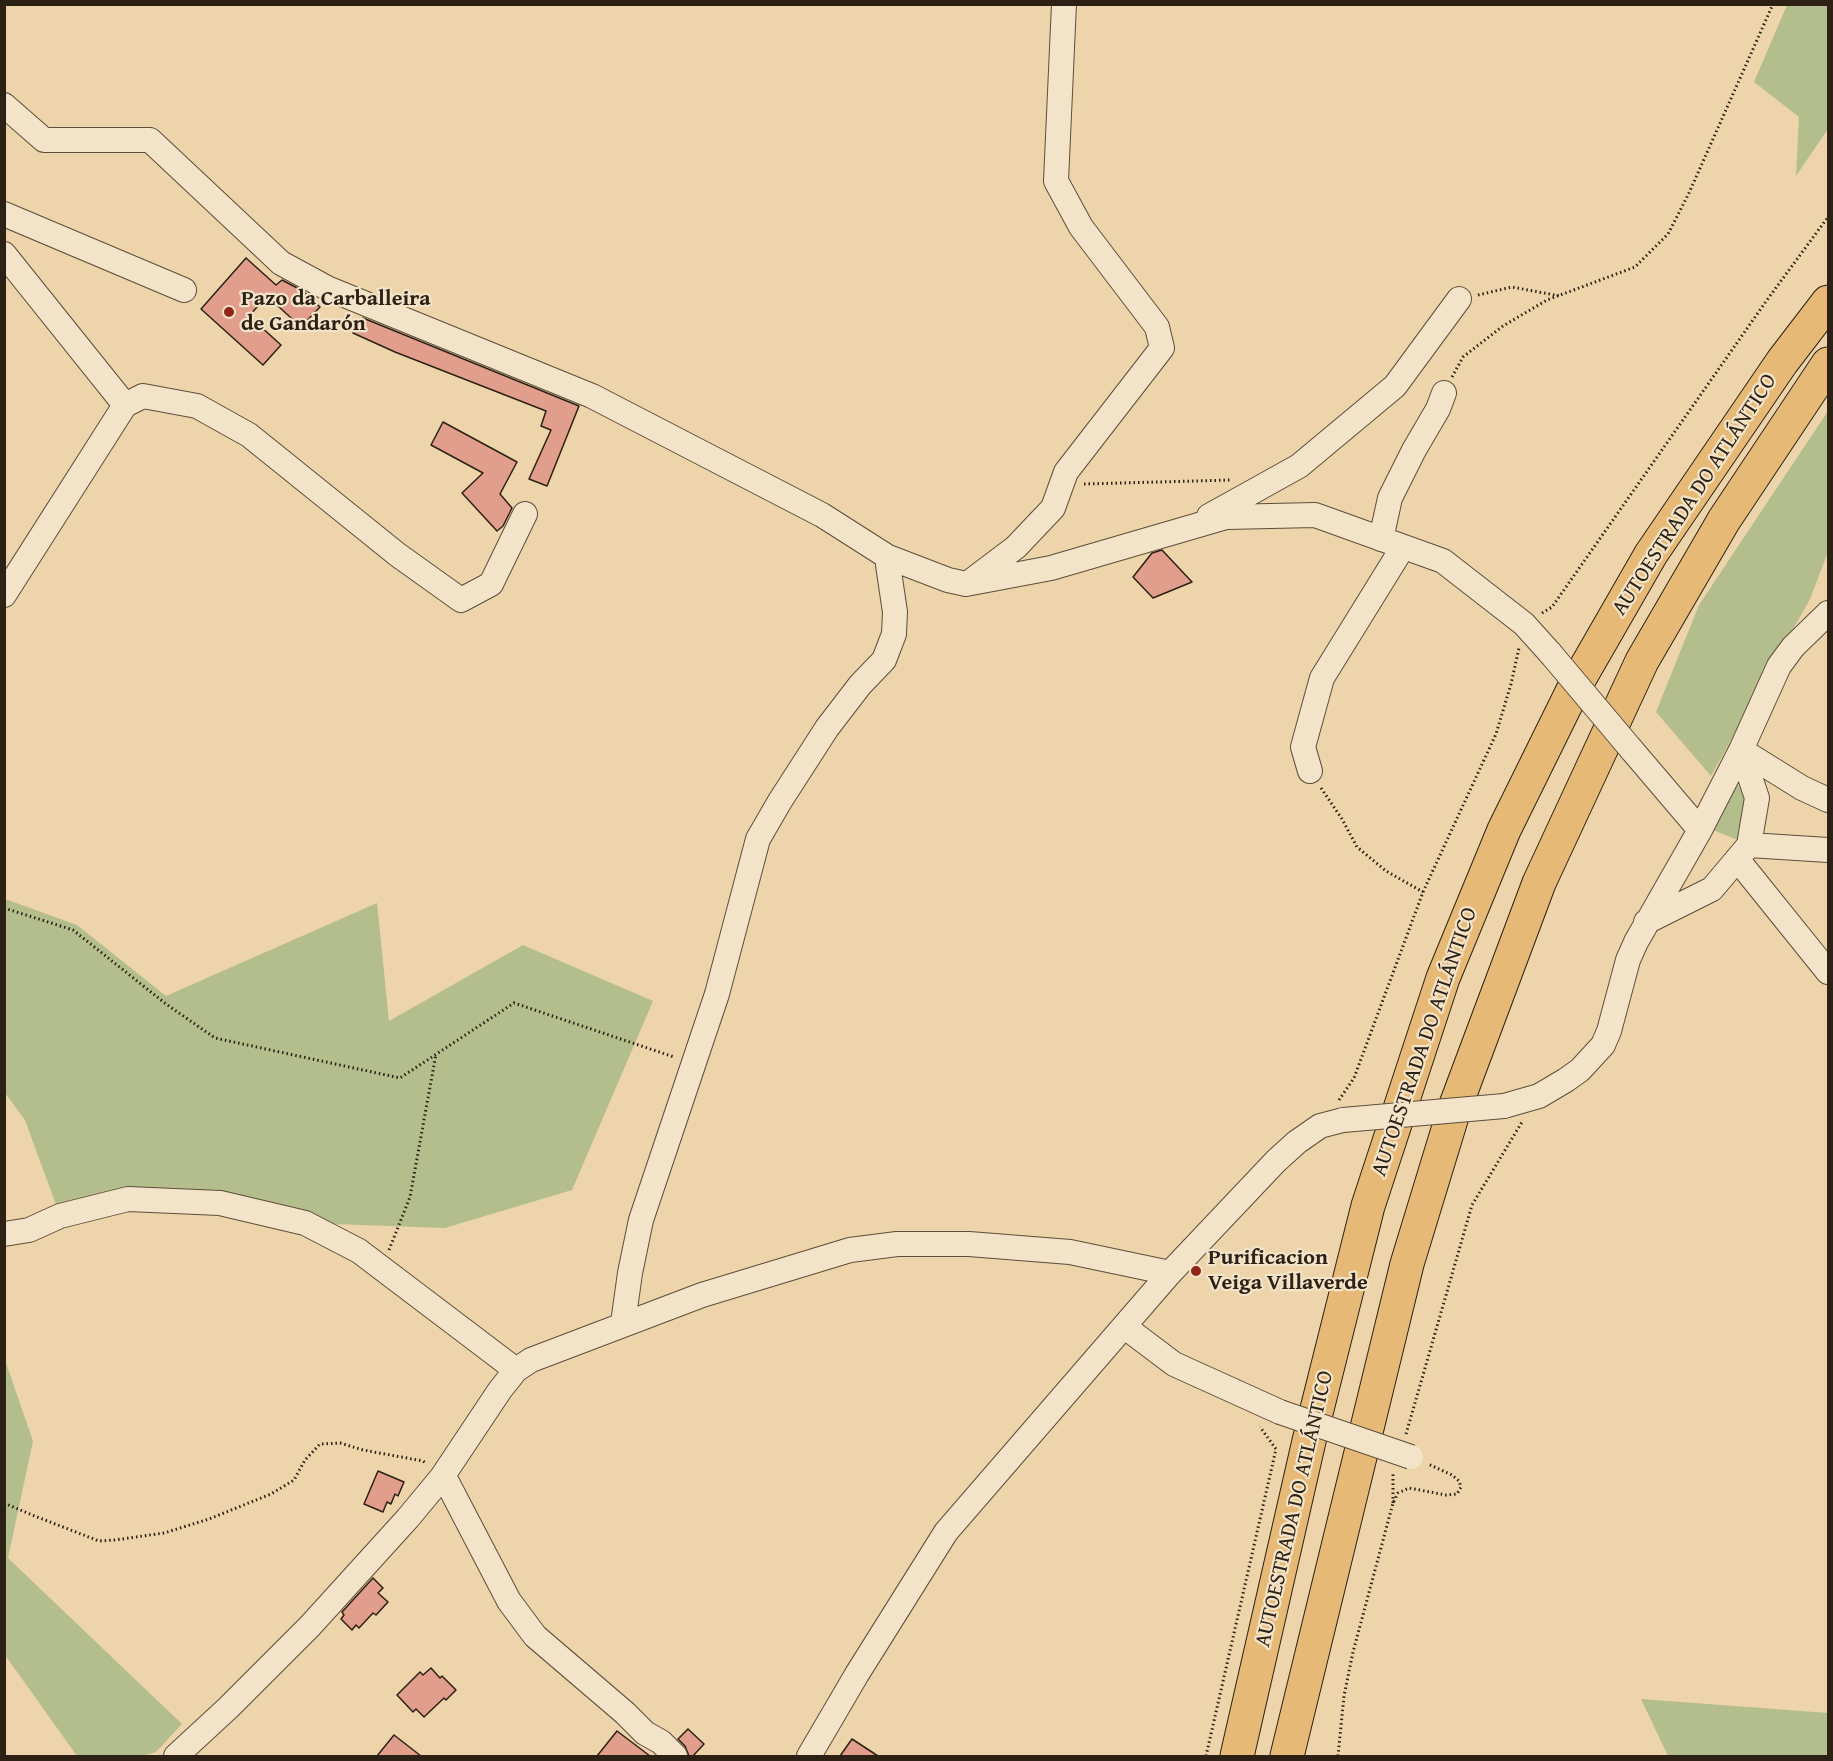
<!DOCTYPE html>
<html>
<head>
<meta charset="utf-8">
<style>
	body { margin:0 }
	#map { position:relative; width:1833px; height:1761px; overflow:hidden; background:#edd4ab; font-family:"Gentium Book Plus",serif }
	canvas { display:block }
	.frame { position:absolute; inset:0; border:6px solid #2c2114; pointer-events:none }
</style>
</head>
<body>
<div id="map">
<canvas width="1833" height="1761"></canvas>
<div class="frame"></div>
</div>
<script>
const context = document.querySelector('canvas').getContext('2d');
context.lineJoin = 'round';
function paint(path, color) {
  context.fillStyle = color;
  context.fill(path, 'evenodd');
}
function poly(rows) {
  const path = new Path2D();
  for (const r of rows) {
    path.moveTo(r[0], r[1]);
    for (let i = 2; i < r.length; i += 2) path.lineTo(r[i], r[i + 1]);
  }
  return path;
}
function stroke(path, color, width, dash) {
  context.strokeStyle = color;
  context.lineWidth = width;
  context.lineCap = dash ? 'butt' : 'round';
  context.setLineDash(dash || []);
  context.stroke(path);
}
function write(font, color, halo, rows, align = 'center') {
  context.font = font + ' "Gentium Book Plus",serif';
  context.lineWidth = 4.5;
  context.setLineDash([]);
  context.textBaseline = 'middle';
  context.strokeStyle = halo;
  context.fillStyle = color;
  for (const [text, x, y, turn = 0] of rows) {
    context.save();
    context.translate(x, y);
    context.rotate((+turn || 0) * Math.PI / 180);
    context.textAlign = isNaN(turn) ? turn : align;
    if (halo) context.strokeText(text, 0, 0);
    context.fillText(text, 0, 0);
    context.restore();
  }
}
paint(poly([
	[1787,5,1828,5,1828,129,1796,176,1799,117,1754,82],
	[1828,411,1828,552,1810,599,1711,776,1656,712,1699,605],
	[1737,784,1749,798,1740,841,1713,830],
	[5,899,77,925,166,996,377,903,389,1021,523,945,653,1001,572,1190,445,1228,305,1223,220,1203,60,1216,25,1120,5,1093],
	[5,1360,33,1441,8,1558,182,1724,156,1752,143,1756,77,1756,5,1655],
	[1641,1699,1828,1713,1828,1756,1668,1756]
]), '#b4be8c');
const building = poly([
	[246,258,276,285,282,280,303,291,320,307,301,327,267,296,249,316,281,345,263,365,201,309,246,258],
	[363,318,579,406,547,486,529,479,551,430,541,426,546,411,395,352,353,333,363,318],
	[443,422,517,462,500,494,512,508,503,526,497,531,462,493,483,473,431,445,443,422],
	[1162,550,1192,582,1153,598,1133,577,1152,553,1162,550],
	[378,1471,404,1482,398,1496,395,1494,391,1504,387,1502,383,1512,364,1504,378,1471],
	[373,1578,383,1588,378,1593,388,1602,376,1615,373,1613,359,1628,356,1625,352,1630,341,1619,344,1615,342,1612,373,1578],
	[431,1668,440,1678,442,1676,456,1690,446,1700,444,1698,424,1717,416,1709,413,1712,397,1695,420,1672,423,1675,431,1668],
	[688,1729,704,1744,693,1756,689,1756,685,1746,678,1739,688,1729],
	[617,1731,650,1756,597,1756,617,1731],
	[394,1735,421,1756,377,1756,394,1735],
	[852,1739,878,1756,840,1756,852,1739]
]);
paint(building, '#e19e8c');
stroke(building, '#2c2114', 1.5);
const minor = poly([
	[4,105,44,140,150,140,281,263,327,288,592,396,822,515,888,557,948,580,966,584,1051,568,1226,517,1315,515,1443,561,1524,624,1551,654],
	[4,214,184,290],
	[4,254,125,405,4,595],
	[125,405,143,396,197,406,249,435,398,555,461,600,491,584,525,514],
	[1209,516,1299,466,1395,386,1459,299],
	[1381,539,1390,498,1414,450,1438,409,1444,393],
	[971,581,1016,547,1053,508,1066,472,1162,348,1157,327,1081,227,1056,181,1064,4],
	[1631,749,1700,830],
	[1741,750,1802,788,1828,800],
	[1310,771,1303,747,1322,678,1403,547],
	[1749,845,1828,850],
	[1737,859,1828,972],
	[1646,922,1712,889,1749,845,1757,798,1741,750],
	[1504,1106,1539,1096,1566,1080,1580,1070,1603,1045,1609,1031,1628,960,1636,942,1700,830,1741,750,1779,666,1793,647,1828,613],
	[4,1234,29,1230,60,1216,128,1199,220,1203,305,1223,359,1251,516,1370],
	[623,1323,630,1273,641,1220,717,994,758,839,780,801,827,728,860,685,884,660,894,634,895,612,888,565,888,557],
	[1125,1327,1174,1364,1280,1412],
	[442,1477,448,1484,509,1601,535,1636,625,1713,645,1733,661,1742,675,1756],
	[176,1756,228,1708,310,1626,408,1518,442,1477,500,1390,516,1370,531,1360,702,1295,850,1250,897,1244,969,1244,1070,1252,1170,1273],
	[809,1756,857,1674,946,1532,1170,1273,1276,1161,1297,1142,1320,1126,1343,1120]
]);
const highway = poly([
	[1237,1756,1309,1441,1368,1206,1443,978,1504,830,1574,688,1651,554,1782,362,1828,302],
	[1287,1756,1407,1264,1454,1110,1539,883,1642,661,1724,520,1828,364]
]);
stroke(minor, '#5c4e3a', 26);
stroke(highway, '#2c2114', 35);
stroke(poly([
	[1478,295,1512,287,1560,296],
	[1452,377,1463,357,1503,326,1547,300,1635,267,1668,234,1689,193,1773,4],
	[1084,484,1231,480],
	[1542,613,1552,607,1767,300,1828,217],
	[1321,788,1342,819,1357,847,1386,871,1423,892],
	[4,908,73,930,166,1004,215,1038,400,1078,514,1003,674,1057],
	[1339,1100,1354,1078,1423,892,1496,734,1511,684,1519,648],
	[389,1250,410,1197,436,1054],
	[1406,1434,1472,1205,1522,1122],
	[4,1503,32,1515,99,1541,115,1540,164,1533,209,1519,271,1494,294,1480,305,1460,320,1444,340,1443,363,1450,423,1461,427,1464],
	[1393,1503,1393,1472],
	[1206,1756,1276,1449,1260,1427],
	[1338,1756,1344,1696,1353,1652,1393,1503,1398,1493,1409,1488,1446,1495,1457,1494,1461,1487,1459,1481,1452,1475,1428,1464]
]), '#2c2114', 3, [1.5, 3]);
stroke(minor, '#f3e3c8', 24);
stroke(highway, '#e6ba76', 33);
const minorBridge = poly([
	[1551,654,1631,749],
	[1343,1120,1504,1106],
	[1280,1412,1411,1457]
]);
stroke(minorBridge, '#5c4e3a', 26, []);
stroke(minorBridge, '#f3e3c8', 24);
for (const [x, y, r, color] of [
	[229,312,6,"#8f2418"],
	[1196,1271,6,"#8f2418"]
]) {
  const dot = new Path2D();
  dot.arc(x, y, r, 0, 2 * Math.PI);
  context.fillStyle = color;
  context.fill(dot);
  stroke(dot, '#f3e3c8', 2);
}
write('bold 22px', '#2c2114', '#f3e3c8', [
	["Pazo da Carballeira",241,299],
	["de Gandarón",241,324],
	["Purificacion",1208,1258],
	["Veiga Villaverde",1208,1283]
], 'left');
write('22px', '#2c2114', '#f3e3c8', [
	["AUTOESTRADA DO ATLÁNTICO",1695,495,-57],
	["AUTOESTRADA DO ATLÁNTICO",1425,1042,-71],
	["AUTOESTRADA DO ATLÁNTICO",1295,1509,-77]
]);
</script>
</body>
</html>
